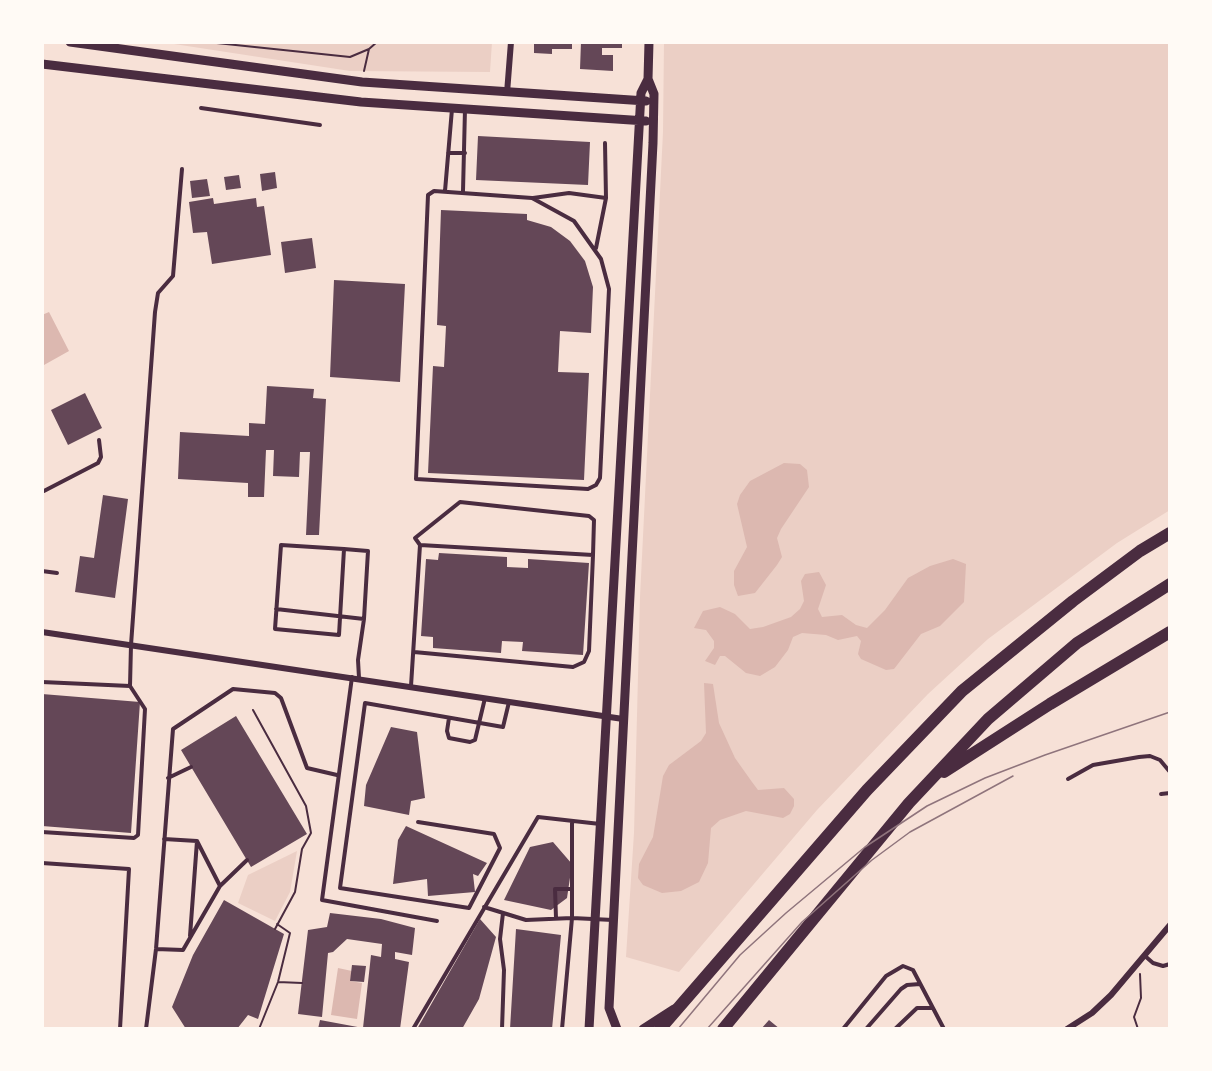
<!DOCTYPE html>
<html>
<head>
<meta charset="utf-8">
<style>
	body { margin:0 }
	#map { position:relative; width:1212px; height:1071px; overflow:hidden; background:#f7e1d7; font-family:Montserrat,sans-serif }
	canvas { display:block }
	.frame { position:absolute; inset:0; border:44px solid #fffaf5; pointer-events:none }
</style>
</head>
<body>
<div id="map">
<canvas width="1212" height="1071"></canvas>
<div class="frame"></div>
</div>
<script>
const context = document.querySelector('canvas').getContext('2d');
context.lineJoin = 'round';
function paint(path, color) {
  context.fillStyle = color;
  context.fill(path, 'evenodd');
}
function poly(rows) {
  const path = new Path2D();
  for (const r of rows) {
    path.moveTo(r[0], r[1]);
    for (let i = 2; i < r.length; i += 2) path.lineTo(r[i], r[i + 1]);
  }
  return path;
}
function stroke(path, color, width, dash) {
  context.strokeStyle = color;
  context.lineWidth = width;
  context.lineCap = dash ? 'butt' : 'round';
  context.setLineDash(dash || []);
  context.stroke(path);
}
paint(poly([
	[161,42,492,42,490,72,350,71],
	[664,42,1170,42,1170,510,1117,543,988,639,928,694,817,810,679,972,626,957,634,833,640,597,663,132],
	[297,851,290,892,275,921,238,903,248,875]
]), '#ebcfc5');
paint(poly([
	[49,312,69,351,44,365,42,315],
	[784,463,800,464,807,470,809,487,781,529,777,538,782,557,777,565,755,593,738,596,734,585,734,571,747,547,737,504,740,495,750,481],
	[953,559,966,564,964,602,940,626,921,634,894,669,886,670,861,659,858,654,861,641,857,636,838,640,826,635,802,633,793,637,788,650,775,667,760,676,746,673,725,656,720,656,715,665,705,661,714,648,714,641,706,630,694,628,703,611,720,607,735,614,750,629,763,627,791,617,800,609,804,601,801,581,805,574,819,572,826,585,818,609,822,617,842,615,856,625,867,628,885,610,908,578,930,566],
	[704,683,713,684,719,723,735,758,752,782,758,790,784,788,794,799,794,806,790,814,783,818,746,811,720,820,711,828,708,863,699,882,681,891,662,893,643,885,638,878,639,864,653,837,663,776,669,765,701,741,706,733],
	[338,968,352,971,350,981,362,983,357,1019,331,1015]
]), '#dcb8b0');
paint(poly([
	[534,42,572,42,572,49,552,49,552,54,534,53],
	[581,42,622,42,622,48,602,48,602,55,613,55,613,71,580,69],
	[478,136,590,142,588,185,476,180],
	[275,172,277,188,262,191,260,174],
	[239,175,241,188,226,190,224,177],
	[207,179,210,196,192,198,190,181],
	[213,198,214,204,256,198,257,207,264,206,271,255,212,264,207,232,193,233,189,202],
	[441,210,527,214,527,220,551,227,570,241,585,261,593,287,591,333,560,331,558,372,589,373,584,480,428,473,433,366,444,367,446,326,437,325],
	[312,238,316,268,285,273,281,242],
	[334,280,405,284,400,382,330,377],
	[267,386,314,389,313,398,326,399,319,535,306,535,310,452,300,452,299,477,273,476,274,450,266,450,264,497,248,497,248,483,178,479,180,432,249,436,249,423,265,424],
	[85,393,102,428,68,445,51,410],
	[103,495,128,499,115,598,75,592,80,556,94,558],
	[439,553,507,557,507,567,528,568,528,559,589,563,583,655,522,651,523,642,502,641,501,653,433,648,433,637,421,636,426,559,438,560],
	[42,694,140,702,131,833,42,826],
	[236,716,307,834,251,867,181,750],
	[391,727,417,732,425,798,411,801,409,815,364,806,366,785],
	[406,826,487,863,478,876,473,874,475,892,428,896,427,879,393,884,398,840],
	[553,842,572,864,567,898,551,910,504,900,530,847],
	[224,900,284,934,258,1019,248,1015,237,1029,186,1029,172,1007,193,955],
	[330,913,381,919,415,928,412,955,395,952,395,959,409,962,400,1029,318,1029,320,1020,363,1028,371,955,381,957,382,944,347,939,333,952,328,953,322,1017,298,1014,308,930,327,927],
	[480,919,496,937,479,999,462,1029,417,1029],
	[516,929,561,935,552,1029,510,1029],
	[352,965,366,966,364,982,350,981],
	[769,1020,780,1029,761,1029]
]), '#644757');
stroke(poly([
	[207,42,350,57,369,49],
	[364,71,369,49,377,42],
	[253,710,306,806,311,833,302,849,295,892,275,929],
	[278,982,302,983],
	[259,1029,278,982,290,933,277,924],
	[1138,1029,1134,1017,1141,998,1140,974]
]), '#4a2c40', 2);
stroke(poly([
	[201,108,320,125],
	[448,153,465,153],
	[434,191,532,198,574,221,601,259,609,289,600,478,596,485,588,489,416,479,428,195,434,191],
	[445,191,452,109],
	[463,191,465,109],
	[533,198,569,193,606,198],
	[596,248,606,198,605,143],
	[42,492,98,463,101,457,99,440],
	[420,545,415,538,460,502,589,516,594,520,593,555],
	[344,549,339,635,275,629,281,545,344,549,368,551,364,619,358,660,359,678],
	[42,571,57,573],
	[276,609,364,619],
	[352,677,322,900,437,921],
	[42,682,130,686],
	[411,686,420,545,593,555,589,651,584,662,573,667,414,652],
	[449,718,447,731,449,738,470,742,475,740,485,698],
	[168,778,191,767],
	[1068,779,1093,765,1139,757,1150,756,1160,760,1170,772],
	[1161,794,1170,793],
	[418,822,494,834,500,848,469,908,340,888,365,703,503,727,509,702],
	[42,832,134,838,138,835,145,709,130,686,131,645,155,312,158,293,173,276,182,169],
	[164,839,197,841,220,886],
	[42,863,129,869,120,1029],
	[484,907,526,920,572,918,613,920],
	[556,918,555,889,572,889],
	[190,936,197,841],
	[156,949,183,950,220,886,247,860],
	[1145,956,1153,963,1163,966,1170,964],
	[146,1029,156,949,173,729,233,689,275,693,281,698,307,768,337,775],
	[413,1029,538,817,600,824],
	[502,1029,504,970,500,939,503,913],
	[562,1029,572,918,572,822],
	[843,1029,886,976,903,966,913,970,944,1029],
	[866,1029,901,989,907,985,920,984],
	[895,1029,917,1008,933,1008]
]), '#4a2c40', 4);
stroke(poly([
	[507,93,511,42],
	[42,632,623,719],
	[1067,1029,1092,1013,1111,995,1170,925]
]), '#4a2c40', 6);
stroke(poly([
	[70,42,362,82,646,101],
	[42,64,361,102,646,121],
	[589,1029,641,93,648,79],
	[617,1029,609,1008,653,143,654,94,648,79,649,42],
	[643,1029,674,1009]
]), '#4a2c40', 9);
stroke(poly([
	[944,772,1050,704,1170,632],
	[660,1029,867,790,962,691,1073,601,1140,551,1170,533],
	[723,1029,909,803,988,719,1077,643,1170,584]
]), '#4a2c40', 12);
stroke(poly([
	[678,1029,740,955,786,913,865,847,927,806,985,778,1045,755,1170,712],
	[707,1029,802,922,872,860,910,832,1013,776]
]), '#8f747c', 1.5);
</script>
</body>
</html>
